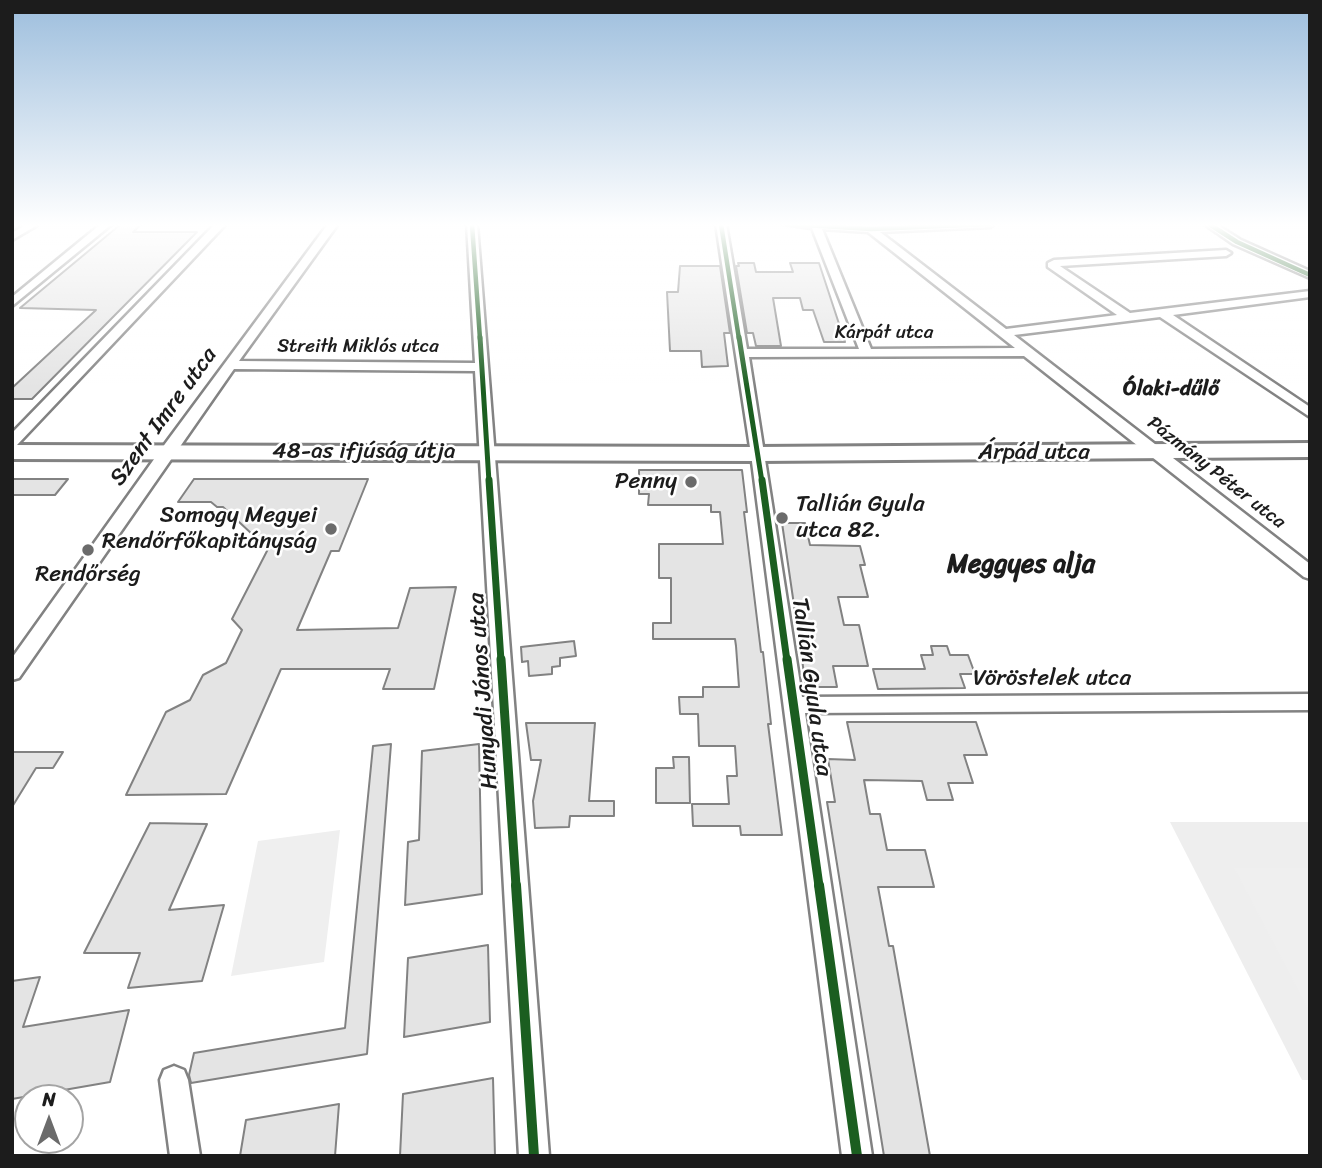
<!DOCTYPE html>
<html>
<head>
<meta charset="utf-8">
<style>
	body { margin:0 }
	#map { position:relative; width:1322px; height:1168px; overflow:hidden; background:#fff; font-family:Sriracha,sans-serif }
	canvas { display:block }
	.frame { position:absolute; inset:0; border:14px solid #1c1c1c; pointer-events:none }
	.north { position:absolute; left:14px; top:1084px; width:70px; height:70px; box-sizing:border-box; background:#fff; border:2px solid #a4a4a4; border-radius:50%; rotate:0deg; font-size:19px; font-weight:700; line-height:28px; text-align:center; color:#1c1c1c }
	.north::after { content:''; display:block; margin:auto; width:24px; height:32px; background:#6b6b6b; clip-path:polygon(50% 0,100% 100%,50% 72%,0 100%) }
</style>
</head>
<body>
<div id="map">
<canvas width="1322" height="1168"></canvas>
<div class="frame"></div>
<div class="north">N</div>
</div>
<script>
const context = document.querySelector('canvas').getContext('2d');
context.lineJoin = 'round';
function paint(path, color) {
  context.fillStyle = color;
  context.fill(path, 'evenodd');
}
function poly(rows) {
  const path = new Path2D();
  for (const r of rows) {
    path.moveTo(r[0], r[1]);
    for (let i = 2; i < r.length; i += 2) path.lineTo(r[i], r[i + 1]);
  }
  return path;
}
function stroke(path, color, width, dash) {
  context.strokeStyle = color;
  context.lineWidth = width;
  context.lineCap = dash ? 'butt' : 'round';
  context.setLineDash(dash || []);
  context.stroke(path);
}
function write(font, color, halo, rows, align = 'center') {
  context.font = font + ' Sriracha,sans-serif';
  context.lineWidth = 5;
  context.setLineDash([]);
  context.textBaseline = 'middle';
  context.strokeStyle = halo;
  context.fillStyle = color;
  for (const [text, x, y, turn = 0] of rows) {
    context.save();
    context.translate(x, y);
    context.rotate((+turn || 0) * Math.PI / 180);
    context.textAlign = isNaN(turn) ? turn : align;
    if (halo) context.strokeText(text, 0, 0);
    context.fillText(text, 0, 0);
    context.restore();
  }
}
paint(poly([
	[1170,822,1310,822,1310,1080,1302,1080]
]), '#eee');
paint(poly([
	[340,830,324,962,231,976,258,841],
	[1234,868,1310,868,1310,1013]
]), '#efefef');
const building = poly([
	[121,224,142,224,133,232,197,232,32,399,12,399,12,388,96,310,20,308,121,224],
	[738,263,754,263,756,272,793,272,790,263,819,263,845,342,824,342,813,310,803,310,800,298,773,298,781,346,756,346,753,333,747,333,736,266,739,266,738,263],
	[680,266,720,266,730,333,724,333,728,366,702,367,701,351,670,351,667,292,678,292,680,266],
	[639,470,742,470,747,512,744,512,761,652,763,652,771,724,768,724,782,835,741,835,740,826,693,826,692,804,729,804,727,776,737,776,735,746,699,746,698,714,680,714,679,697,703,697,703,687,739,687,736,646,735,639,653,639,653,623,671,623,671,578,659,578,659,544,723,544,720,512,711,512,711,505,648,505,649,494,639,494,639,470],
	[12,479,68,479,55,495,12,495,12,479],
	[194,479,368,479,339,551,331,551,297,630,398,628,410,588,456,587,434,689,383,689,390,669,281,669,226,794,126,795,166,712,190,700,203,675,226,663,242,630,232,619,268,549,223,507,217,507,211,502,178,502,194,479],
	[782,523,805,523,810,545,860,546,865,565,860,565,868,597,838,597,844,625,859,625,868,666,833,666,837,687,806,687,782,523],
	[574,641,576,656,560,658,560,666,552,667,552,674,529,676,528,661,522,662,521,647,574,641],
	[931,646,947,646,950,655,968,655,975,674,960,674,965,688,878,689,873,669,925,669,921,655,933,655,931,646],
	[847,722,976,722,987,755,964,755,973,783,948,783,953,800,927,800,922,781,864,780,870,814,880,814,887,850,925,850,934,887,878,887,889,946,893,946,930,1156,884,1156,827,802,835,802,828,759,855,760,847,722],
	[526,723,595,723,589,801,614,801,614,816,570,816,569,827,535,828,533,801,541,760,531,760,526,723],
	[391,744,367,1054,191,1083,189,1075,194,1053,345,1028,373,746,391,744],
	[479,744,482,894,405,905,408,842,419,840,422,751,479,744],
	[12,752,63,752,53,768,36,768,12,807,12,752],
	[673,757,689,757,690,803,656,803,656,768,674,768,673,757],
	[150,823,207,824,169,910,224,905,202,981,128,988,140,953,84,953,150,823],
	[488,945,490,1022,404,1037,408,958,488,945],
	[40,977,23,1027,129,1010,110,1082,12,1099,12,981,40,977],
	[493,1078,495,1156,400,1156,403,1094,493,1078],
	[339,1104,335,1156,240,1156,246,1120,339,1104]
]);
paint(building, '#e4e4e4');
stroke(building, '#828282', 2);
const minor = poly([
	[27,224,39,224,12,240,12,233,27,224],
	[101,224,112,224,12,306,12,297,101,224],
	[215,224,226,224,17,445,12,446,12,433,215,224],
	[328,224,338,224,239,361,475,363,467,224,477,224,549,1156,519,1156,475,371,234,369,19,678,12,680,12,658,162,448,328,224],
	[716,224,726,224,747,349,859,349,812,228,783,224,995,224,990,227,880,232,1006,329,1117,315,1048,267,1048,263,1054,260,1226,250,1231,253,1226,256,1060,266,1130,313,1310,291,1310,297,1173,315,1310,407,1310,417,1160,317,1014,335,1310,564,1310,579,1304,577,1024,356,749,357,802,697,1310,694,1310,710,805,713,872,1156,842,1156,751,454,716,224],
	[822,229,868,232,1015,348,871,349,822,229],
	[1204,224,1216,224,1241,240,1310,271,1310,278,1233,244,1204,224],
	[174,1066,184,1070,188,1080,200,1156,170,1156,160,1080,164,1070,174,1066]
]);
const primary = poly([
	[1310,443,1310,457,758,461,12,459,12,445,758,447,1310,443]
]);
stroke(minor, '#828282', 5);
stroke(primary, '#828282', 6);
paint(minor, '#fff');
paint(primary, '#fff');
stroke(poly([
	[472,224,480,339],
	[721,224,739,339],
	[788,224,871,229,990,224],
	[1209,224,1237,242,1310,275]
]), '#1b5e20', 4.5);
stroke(poly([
	[480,337,489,482],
	[739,337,762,482]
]), '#1b5e20', 5);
stroke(poly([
	[489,480,501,661],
	[762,480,787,661]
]), '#1b5e20', 7);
stroke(poly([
	[501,659,516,886],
	[787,659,819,886]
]), '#1b5e20', 9);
stroke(poly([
	[516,885,534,1156],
	[819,885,857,1156]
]), '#1b5e20', 10);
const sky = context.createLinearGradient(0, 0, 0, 388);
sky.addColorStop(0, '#9dbedd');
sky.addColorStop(0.58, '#fff');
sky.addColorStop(1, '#ffffff00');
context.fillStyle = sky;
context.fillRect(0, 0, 1322, 388);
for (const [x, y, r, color] of [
	[691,482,7,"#6b6b6b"],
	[782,518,7,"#6b6b6b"],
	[331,529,7,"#6b6b6b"],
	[88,550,7,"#6b6b6b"]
]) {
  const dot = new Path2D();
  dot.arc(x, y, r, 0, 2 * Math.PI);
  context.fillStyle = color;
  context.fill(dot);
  stroke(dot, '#fff', 2.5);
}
write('19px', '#1c1c1c', '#fff', [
	["Kárpát utca",884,333],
	["Streith Miklós utca",358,347],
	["Pázmány Péter utca",1216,473,38]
]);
write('bold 21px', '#1c1c1c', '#fff', [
	["Ólaki-dűlő",1171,390]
]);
write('23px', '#1c1c1c', '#fff', [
	["Szent Imre utca",164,417,-54],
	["48-as ifjúság útja",364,452],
	["Árpád utca",1034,453],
	["Vöröstelek utca",1052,679],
	["Tallián Gyula utca",811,687,82],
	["Hunyadi János utca",484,691,-94]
]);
write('23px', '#1c1c1c', '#fff', [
	["Penny",677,482],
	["Tallián Gyula",796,505,"left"],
	["utca 82.",796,531,"left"],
	["Somogy Megyei",317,516],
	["Rendőrfőkapitányság",317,542],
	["Rendőrség",88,575,"center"]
], 'right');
write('bold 26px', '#1c1c1c', '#fff', [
	["Meggyes alja",1021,565]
]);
</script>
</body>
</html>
